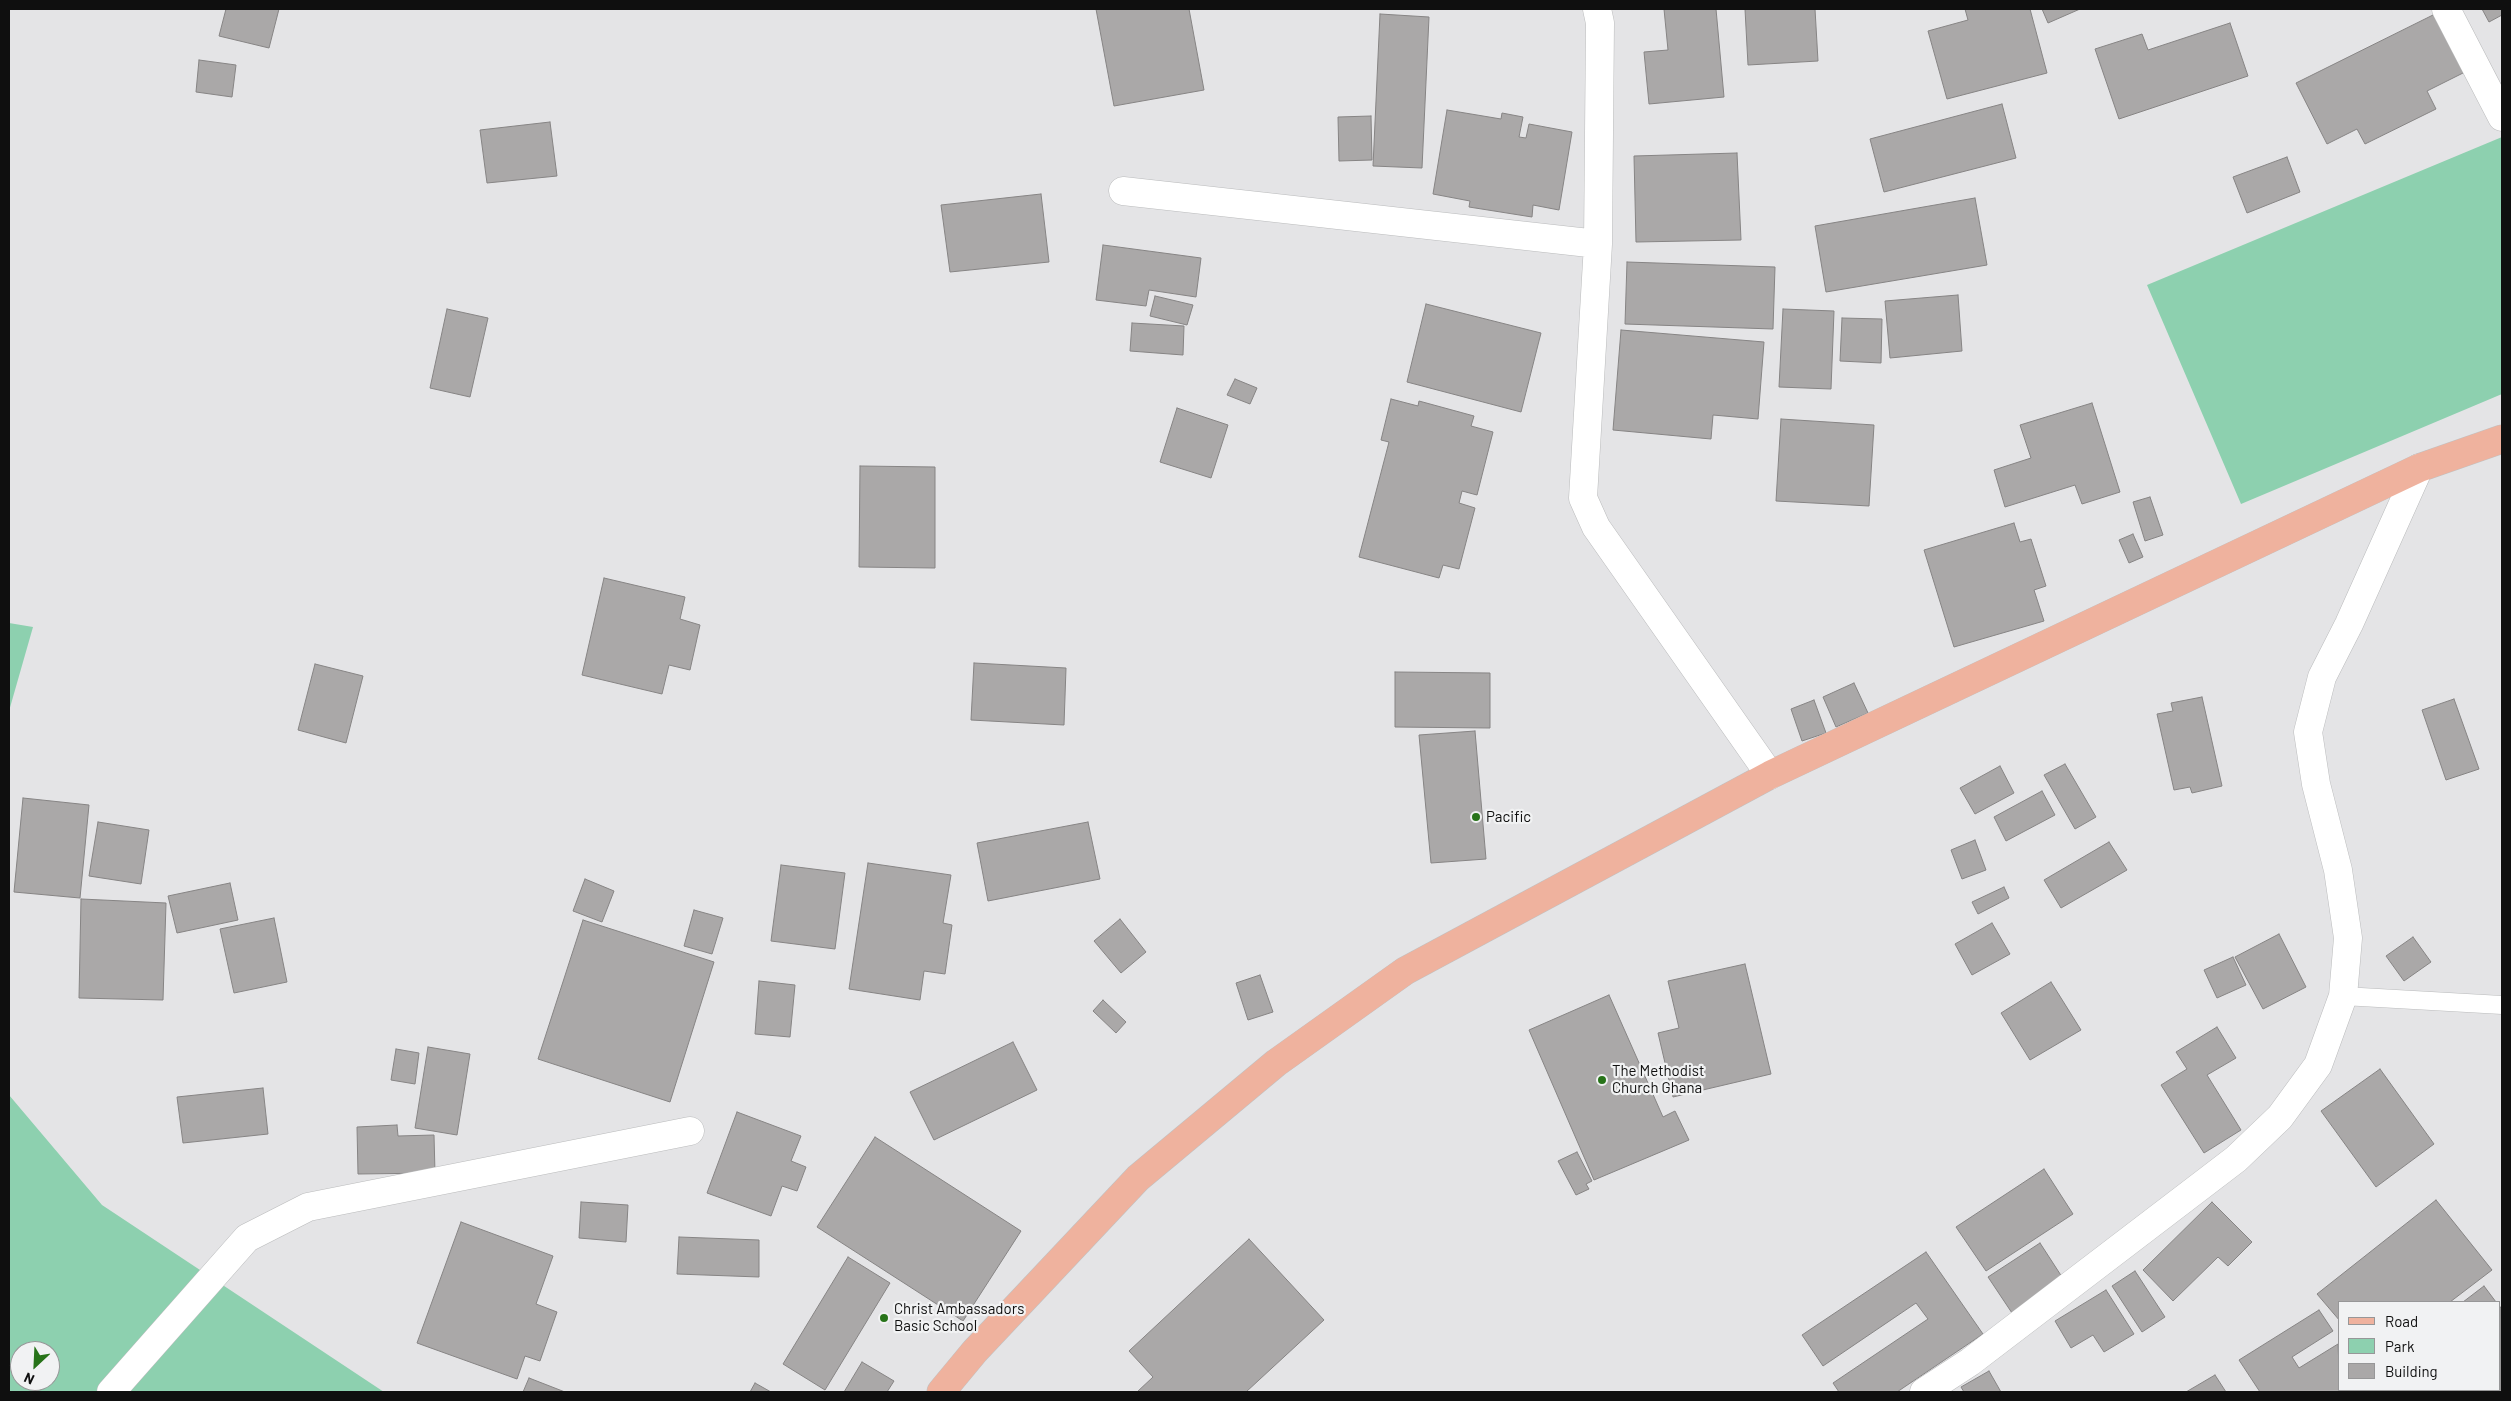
<!DOCTYPE html>
<html>
<head>
<meta charset="utf-8">
<style>
	body { margin:0 }
	#map { position:relative; width:2511px; height:1401px; overflow:hidden; background:#e4e4e6; font-family:Barlow,sans-serif }
	canvas { display:block }
	.frame { position:absolute; inset:0; border:10px solid #0f0f0f; pointer-events:none }
	.legend { position:absolute; left:2338px; top:1301px; width:162px; height:90px; box-sizing:border-box; background:#f1f2f3; border:1px solid #979798; margin:0; padding:6px 9px; list-style:none; font-size:15px; color:#0f0f0f }
	.legend li { display:flex; align-items:center; gap:10px; height:25px }
	.legend b { width:25px; border:1px solid #979798 }
	.north { position:absolute; left:10px; top:1341px; width:50px; height:50px; box-sizing:border-box; background:#f1f2f3; border:1px solid #979798; border-radius:50%; rotate:205deg; font-size:14px; font-weight:700; line-height:20px; text-align:center; color:#0f0f0f }
	.north::after { content:''; display:block; margin:auto; width:18px; height:22px; background:#277319; clip-path:polygon(50% 0,100% 100%,50% 72%,0 100%) }
</style>
</head>
<body>
<div id="map">
<canvas width="2511" height="1401"></canvas>
<div class="frame"></div>
<ul class="legend">
<li><b style="height:6px;background:#efb29e"></b>Road</li>
<li><b style="height:14px;background:#8dd0af"></b>Park</li>
<li><b style="height:14px;background:#aaa8a8"></b>Building</li>
</ul>
<div class="north">N</div>
</div>
<script>
const context = document.querySelector('canvas').getContext('2d');
context.lineJoin = 'round';
function paint(path, color) {
  context.fillStyle = color;
  context.fill(path, 'evenodd');
}
function poly(rows) {
  const path = new Path2D();
  for (const r of rows) {
    path.moveTo(r[0], r[1]);
    for (let i = 2; i < r.length; i += 2) path.lineTo(r[i], r[i + 1]);
  }
  return path;
}
function stroke(path, color, width, dash) {
  context.strokeStyle = color;
  context.lineWidth = width;
  context.lineCap = dash ? 'butt' : 'round';
  context.setLineDash(dash || []);
  context.stroke(path);
}
function write(font, color, halo, rows, align = 'center') {
  context.font = font + ' Barlow,sans-serif';
  context.lineWidth = 4.5;
  context.setLineDash([]);
  context.textBaseline = 'middle';
  context.strokeStyle = halo;
  context.fillStyle = color;
  for (const [text, x, y, turn = 0] of rows) {
    context.save();
    context.translate(x, y);
    context.rotate((+turn || 0) * Math.PI / 180);
    context.textAlign = isNaN(turn) ? turn : align;
    if (halo) context.strokeText(text, 0, 0);
    context.fillText(text, 0, 0);
    context.restore();
  }
}
paint(poly([
	[2502,137,2502,394,2241,504,2147,285],
	[9,623,33,627,9,711],
	[9,1095,102,1205,384,1392,9,1392],
	[20,1351,50,1351,50,1381,20,1381]
]), '#8dd0af');
const building = poly([
	[226,9,279,9,269,48,219,36,226,9],
	[1096,9,1189,9,1204,90,1114,106,1096,9],
	[1664,9,1716,9,1724,97,1649,104,1644,52,1668,50,1664,9],
	[1745,9,1815,9,1818,61,1748,65,1745,9],
	[1965,9,2030,9,2047,73,1947,99,1928,31,1968,20,1965,9],
	[2042,9,2080,9,2048,23,2042,9],
	[2482,9,2502,9,2502,15,2489,22,2482,9],
	[1380,14,1429,17,1422,168,1373,166,1380,14],
	[2435,14,2465,72,2427,91,2436,109,2365,144,2357,129,2327,144,2296,83,2435,14],
	[2230,23,2248,76,2119,119,2095,49,2142,34,2148,50,2230,23],
	[199,60,236,65,232,97,196,92,199,60],
	[2002,104,2016,158,1884,192,1870,139,2002,104],
	[1447,110,1501,119,1502,113,1523,117,1519,137,1526,138,1529,124,1572,132,1559,210,1533,205,1532,217,1469,207,1470,201,1433,194,1447,110],
	[1371,116,1372,160,1339,161,1338,117,1371,116],
	[550,122,557,176,487,183,480,130,550,122],
	[1737,153,1741,240,1636,242,1634,156,1737,153],
	[2287,157,2300,192,2247,213,2233,177,2287,157],
	[1041,194,1049,262,950,272,941,205,1041,194],
	[1975,198,1987,265,1826,292,1815,226,1975,198],
	[1103,245,1201,258,1196,297,1149,290,1146,306,1096,300,1103,245],
	[1627,262,1775,267,1773,329,1625,324,1627,262],
	[1958,295,1962,351,1890,358,1885,301,1958,295],
	[1155,296,1193,305,1187,325,1150,316,1155,296],
	[1426,304,1541,333,1521,412,1407,382,1426,304],
	[447,309,488,318,470,397,430,388,447,309],
	[1783,309,1834,311,1831,389,1779,387,1783,309],
	[1842,318,1882,319,1881,363,1840,361,1842,318],
	[1132,323,1184,326,1183,355,1130,351,1132,323],
	[1621,330,1764,342,1758,419,1713,415,1711,439,1613,430,1621,330],
	[1235,379,1257,388,1250,404,1227,395,1235,379],
	[1391,399,1418,406,1419,401,1474,416,1471,426,1493,432,1477,495,1462,491,1459,503,1475,508,1459,569,1443,565,1439,578,1359,557,1389,442,1381,440,1391,399],
	[2092,403,2120,492,2082,504,2075,485,2005,507,1994,470,2031,458,2020,425,2092,403],
	[1177,408,1228,425,1211,478,1160,462,1177,408],
	[1781,419,1874,425,1869,506,1776,501,1781,419],
	[860,466,935,467,935,568,859,567,860,466],
	[2150,497,2163,535,2145,541,2133,502,2150,497],
	[2014,523,2020,542,2031,539,2046,586,2034,590,2044,621,1954,647,1924,550,2014,523],
	[2133,534,2143,557,2129,563,2119,540,2133,534],
	[604,578,685,597,680,619,700,625,690,670,669,665,662,694,582,675,604,578],
	[974,663,1066,668,1064,725,971,720,974,663],
	[315,664,363,676,346,743,298,730,315,664],
	[1395,672,1490,673,1490,728,1395,727,1395,672],
	[1854,683,1868,713,1836,727,1823,697,1854,683],
	[2202,697,2222,786,2192,793,2190,787,2174,790,2157,714,2173,711,2171,703,2202,697],
	[2454,699,2479,769,2446,780,2422,710,2454,699],
	[1814,700,1826,733,1802,741,1791,709,1814,700],
	[1475,731,1486,859,1431,863,1419,735,1475,731],
	[2065,764,2096,817,2075,829,2044,775,2065,764],
	[2000,766,2014,793,1975,814,1960,788,2000,766],
	[2042,791,2055,815,2006,841,1994,817,2042,791],
	[23,798,89,805,80,898,14,892,23,798],
	[98,822,149,830,141,884,89,876,98,822],
	[1088,822,1100,879,988,901,977,843,1088,822],
	[1975,840,1986,870,1962,879,1951,850,1975,840],
	[2109,842,2127,870,2061,908,2044,880,2109,842],
	[868,863,951,875,943,923,952,925,945,974,924,971,920,1000,849,989,868,863],
	[781,865,845,873,835,949,771,941,781,865],
	[585,879,614,891,602,922,573,911,585,879],
	[230,883,238,920,177,933,168,896,230,883],
	[2004,887,2009,898,1978,914,1972,902,2004,887],
	[81,899,166,903,163,1000,79,998,81,899],
	[694,910,723,918,712,954,684,946,694,910],
	[274,918,287,982,234,993,220,929,274,918],
	[1120,919,1146,952,1121,973,1094,941,1120,919],
	[583,920,714,962,670,1102,538,1059,583,920],
	[1992,923,2010,954,1972,975,1955,944,1992,923],
	[2279,934,2306,987,2263,1009,2235,957,2279,934],
	[2413,937,2431,962,2404,981,2386,956,2413,937],
	[2233,957,2246,985,2217,998,2204,970,2233,957],
	[1745,964,1771,1074,1673,1097,1658,1033,1679,1028,1668,981,1745,964],
	[1260,975,1273,1012,1248,1020,1236,983,1260,975],
	[759,981,795,985,790,1037,755,1034,759,981],
	[2051,982,2081,1030,2030,1060,2001,1013,2051,982],
	[1609,995,1663,1117,1675,1111,1689,1140,1594,1180,1529,1030,1609,995],
	[1103,1000,1126,1022,1116,1033,1093,1011,1103,1000],
	[2217,1027,2236,1058,2207,1075,2241,1130,2204,1153,2161,1085,2187,1069,2176,1052,2217,1027],
	[1013,1042,1037,1090,934,1140,910,1092,1013,1042],
	[428,1047,470,1054,457,1135,415,1128,428,1047],
	[396,1049,419,1053,415,1084,391,1080,396,1049],
	[2380,1069,2434,1144,2376,1187,2321,1111,2380,1069],
	[263,1088,268,1134,183,1143,177,1097,263,1088],
	[737,1112,801,1136,791,1161,806,1167,797,1191,782,1186,771,1216,707,1193,737,1112],
	[397,1125,398,1136,434,1135,435,1173,358,1174,357,1127,397,1125],
	[875,1137,1021,1231,963,1321,817,1227,875,1137],
	[1577,1152,1592,1181,1586,1184,1589,1189,1576,1195,1558,1161,1577,1152],
	[2044,1169,2073,1214,1986,1271,1956,1227,2044,1169],
	[2436,1200,2492,1270,2450,1302,2340,1302,2340,1321,2317,1294,2436,1200],
	[581,1202,628,1205,626,1242,579,1238,581,1202],
	[2212,1202,2252,1242,2228,1266,2218,1257,2173,1301,2143,1270,2212,1202],
	[461,1222,553,1256,536,1304,557,1312,540,1361,525,1356,517,1379,417,1343,461,1222],
	[679,1237,759,1240,759,1277,677,1274,679,1237],
	[1249,1239,1324,1320,1246,1392,1137,1392,1153,1377,1129,1351,1249,1239],
	[2040,1243,2064,1280,2012,1313,1988,1277,2040,1243],
	[1926,1252,1983,1334,1897,1392,1839,1392,1833,1383,1928,1319,1916,1303,1823,1366,1802,1335,1926,1252],
	[848,1257,890,1283,825,1390,783,1364,848,1257],
	[2135,1271,2165,1317,2142,1332,2112,1286,2135,1271],
	[2484,1286,2496,1302,2463,1302,2484,1286],
	[2106,1290,2134,1334,2104,1352,2093,1335,2071,1348,2055,1321,2106,1290],
	[2500,1307,2502,1308,2502,1391,2497,1392,2495,1390,2500,1390,2500,1307],
	[2319,1310,2333,1331,2292,1357,2299,1368,2338,1344,2340,1390,2354,1390,2350,1392,2260,1392,2239,1360,2319,1310],
	[862,1362,894,1381,887,1392,844,1392,862,1362],
	[1989,1371,2001,1392,1964,1392,1961,1387,1989,1371],
	[2215,1375,2226,1392,2186,1392,2215,1375],
	[529,1378,565,1392,523,1392,529,1378],
	[755,1383,771,1392,750,1392,755,1383],
	[2374,1390,2401,1390,2402,1392,2370,1392,2374,1390],
	[2424,1390,2477,1390,2479,1392,2425,1392,2424,1390]
]);
paint(building, '#aaa8a8');
stroke(building, '#868484', 1);
const service = poly([
	[2343,996,2502,1005]
]);
const minor = poly([
	[1597,9,1600,23,1598,244,1583,498,1596,527,1770,775],
	[2446,9,2502,117],
	[1123,191,1598,244],
	[111,1392,247,1238,308,1207,690,1131],
	[1924,1392,1970,1362,2236,1159,2280,1117,2318,1065,2343,996,2348,938,2338,870,2316,784,2308,732,2322,677,2349,624,2419,468]
]);
const primary = poly([
	[941,1392,975,1351,1138,1178,1276,1063,1405,971,1770,775,2419,468,2502,439]
]);
stroke(service, '#babbbc', 19);
stroke(minor, '#babbbc', 29);
stroke(primary, '#c1c1c1', 29);
stroke(service, '#fff', 18);
stroke(minor, '#fff', 28);
stroke(primary, '#efb29e', 28);
for (const [x, y, r, color] of [
	[1476,817,5,"#277319"],
	[1602,1080,5,"#277319"],
	[884,1318,5,"#277319"]
]) {
  const dot = new Path2D();
  dot.arc(x, y, r, 0, 2 * Math.PI);
  context.fillStyle = color;
  context.fill(dot);
  stroke(dot, '#f1f2f3', 2);
}
write('15px', '#0f0f0f', '#f1f2f3', [
	["Pacific",1486,817],
	["The Methodist",1612,1071],
	["Church Ghana",1612,1088],
	["Christ Ambassadors",894,1309],
	["Basic School",894,1326]
], 'left');
</script>
</body>
</html>
